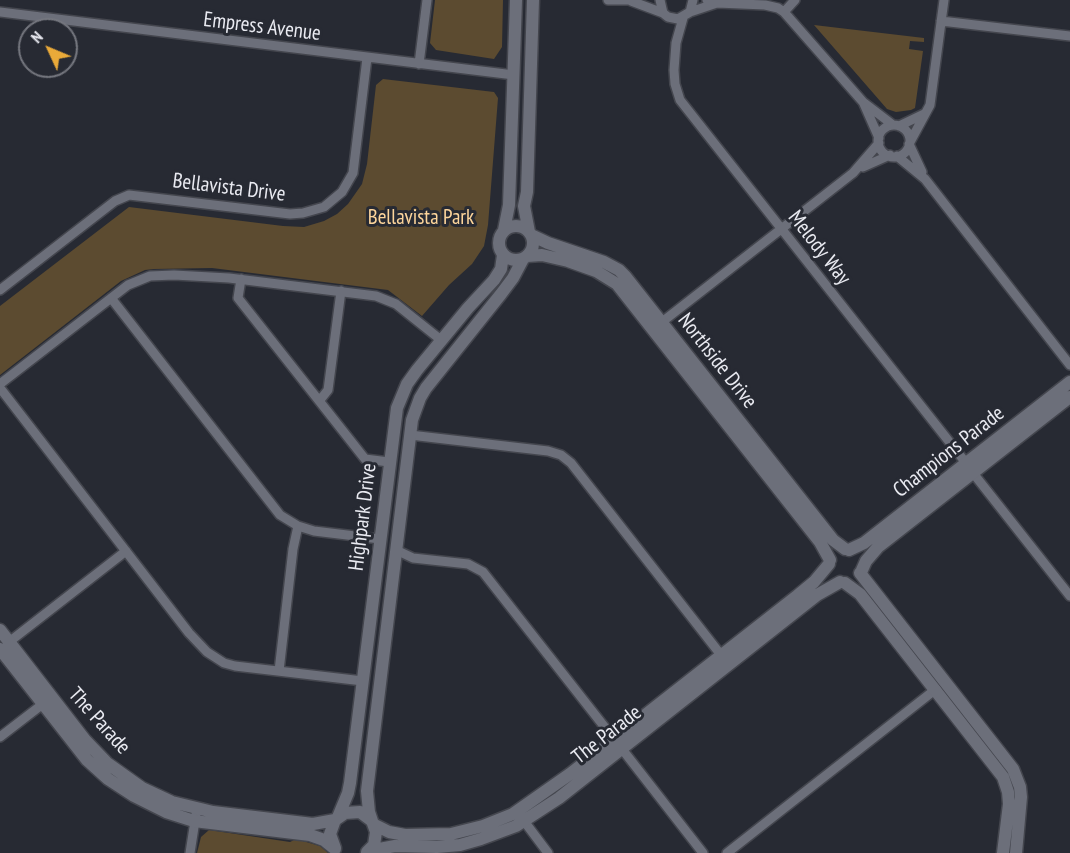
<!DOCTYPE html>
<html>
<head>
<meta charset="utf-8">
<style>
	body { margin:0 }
	#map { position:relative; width:1070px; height:853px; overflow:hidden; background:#272a33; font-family:"PT Sans Narrow",sans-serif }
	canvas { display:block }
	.north { position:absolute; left:18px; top:18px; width:60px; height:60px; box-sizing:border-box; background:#272a33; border:2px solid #75777f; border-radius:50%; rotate:314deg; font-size:16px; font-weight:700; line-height:24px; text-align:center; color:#e9eaf1 }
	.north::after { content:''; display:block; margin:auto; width:21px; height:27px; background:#eaaa39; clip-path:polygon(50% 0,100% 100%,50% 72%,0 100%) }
</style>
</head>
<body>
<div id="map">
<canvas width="1070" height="853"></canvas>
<div class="north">N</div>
</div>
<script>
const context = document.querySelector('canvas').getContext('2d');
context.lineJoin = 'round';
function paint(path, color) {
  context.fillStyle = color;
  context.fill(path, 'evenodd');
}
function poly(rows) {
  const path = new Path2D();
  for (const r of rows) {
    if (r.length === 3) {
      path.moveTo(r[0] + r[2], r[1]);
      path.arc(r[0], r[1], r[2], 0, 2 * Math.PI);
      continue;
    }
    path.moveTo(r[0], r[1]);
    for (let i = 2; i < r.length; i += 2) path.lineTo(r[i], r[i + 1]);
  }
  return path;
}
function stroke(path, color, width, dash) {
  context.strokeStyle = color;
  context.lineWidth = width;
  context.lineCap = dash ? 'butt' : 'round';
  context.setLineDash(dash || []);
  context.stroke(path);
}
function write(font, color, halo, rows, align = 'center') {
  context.font = font + ' "PT Sans Narrow",sans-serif';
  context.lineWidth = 6;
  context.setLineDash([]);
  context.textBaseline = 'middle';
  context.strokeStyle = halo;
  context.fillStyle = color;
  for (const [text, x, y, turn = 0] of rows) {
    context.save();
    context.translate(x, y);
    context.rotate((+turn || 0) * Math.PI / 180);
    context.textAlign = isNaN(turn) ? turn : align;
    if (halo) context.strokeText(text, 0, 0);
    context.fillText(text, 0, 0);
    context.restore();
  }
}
paint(poly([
	[435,0,503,0,502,47,494,59,436,50,430,43],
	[814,25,924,38,924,42,910,41,909,49,923,51,915,108,911,110,896,112,887,109],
	[383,79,494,92,498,98,488,225,484,246,472,264,449,285,422,316,388,290,212,268,154,269,145,270,121,281,0,375,0,306,129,207,283,226,304,227,324,221,337,214,348,204,362,184,367,164,376,85],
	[209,830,290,842,296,839,320,846,328,853,197,853,201,837]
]), '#5c4b30');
const minor = poly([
	[608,0,635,0],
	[660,0,663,13,668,17,678,19,690,12,693,0],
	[707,0,717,3,765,5,778,8,784,12,863,102,893,125],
	[631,1,663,13],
	[0,12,514,75],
	[690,12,717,3],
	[784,12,795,0],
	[683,18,676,43,674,70,675,84,680,100,966,463],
	[941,21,1070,36],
	[419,64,427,0],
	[864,104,879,138],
	[894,141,16],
	[899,126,924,114],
	[910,142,930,105,944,0],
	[909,144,922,172],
	[897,156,925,179,1070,365],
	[863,167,890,155],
	[241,279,238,298,365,459,389,462],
	[0,290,115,201,129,195,290,214,303,213,324,207,342,192,353,173,367,58],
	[111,298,280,515,298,526,314,531,380,539],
	[662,322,853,173,879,143],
	[0,384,128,285,150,276,174,275,229,278,376,296,396,304,441,340],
	[0,388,189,633,207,652,224,663,235,666,363,681],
	[320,400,328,390,341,291],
	[410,435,548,451,561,455,571,463,721,655],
	[973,473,1070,596],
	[396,550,413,558,468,564,483,572,614,739],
	[9,642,126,551],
	[279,671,293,549,298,526],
	[0,737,48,700],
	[622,749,703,853],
	[524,821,548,853],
	[190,853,197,808],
	[727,853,936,689]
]);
const tertiary = poly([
	[516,243,17],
	[504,230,509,205,516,0],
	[529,232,524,206,527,192,533,0],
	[531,235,548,243,604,262,619,270,625,276,822,526,833,540,845,549],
	[527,256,542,255,568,261,596,271,617,284,820,542,830,560],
	[849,550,864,543,1070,382],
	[862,570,866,561,878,547,1070,397],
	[860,573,1013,769,1020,787,1021,797,1016,853],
	[845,583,860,594,1003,777,1008,792,1009,804,1003,853],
	[0,630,85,740,107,763,142,788,172,802,213,812,313,824,335,820],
	[0,649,87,760,108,779,134,796,166,812,194,821,310,835,324,840,335,849],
	[338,817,348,793,350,783,397,408,407,384,417,370,468,308,494,280,501,269,503,255],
	[372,821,369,812,367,791,412,420,420,398,426,388,501,294,513,278,523,259],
	[375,825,389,832,405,835,451,834,483,826,513,814,570,774,797,596,814,582,829,564],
	[335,848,330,834,335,820,345,813,360,812,372,821,376,832,374,845,367,852],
	[369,851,395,846,437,847,460,845,481,839,516,826,559,798,817,595,840,582]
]);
stroke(minor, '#44464e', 12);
stroke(tertiary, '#44464e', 15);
stroke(minor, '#6c6f7a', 9);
stroke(tertiary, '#6c6f7a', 12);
write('21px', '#e9eaf1', '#272a33', [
	["Empress Avenue",262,27,7],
	["Bellavista Drive",229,188,7],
	["Melody Way",819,248,52],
	["Northside Drive",717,361,52],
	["Champions Parade",949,452,-38],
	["Highpark Drive",363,517,-83],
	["The Parade",99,721,48],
	["The Parade",607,735,-38]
]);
write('21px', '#fdd59b', '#272a33', [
	["Bellavista Park",421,218]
]);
</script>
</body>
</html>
